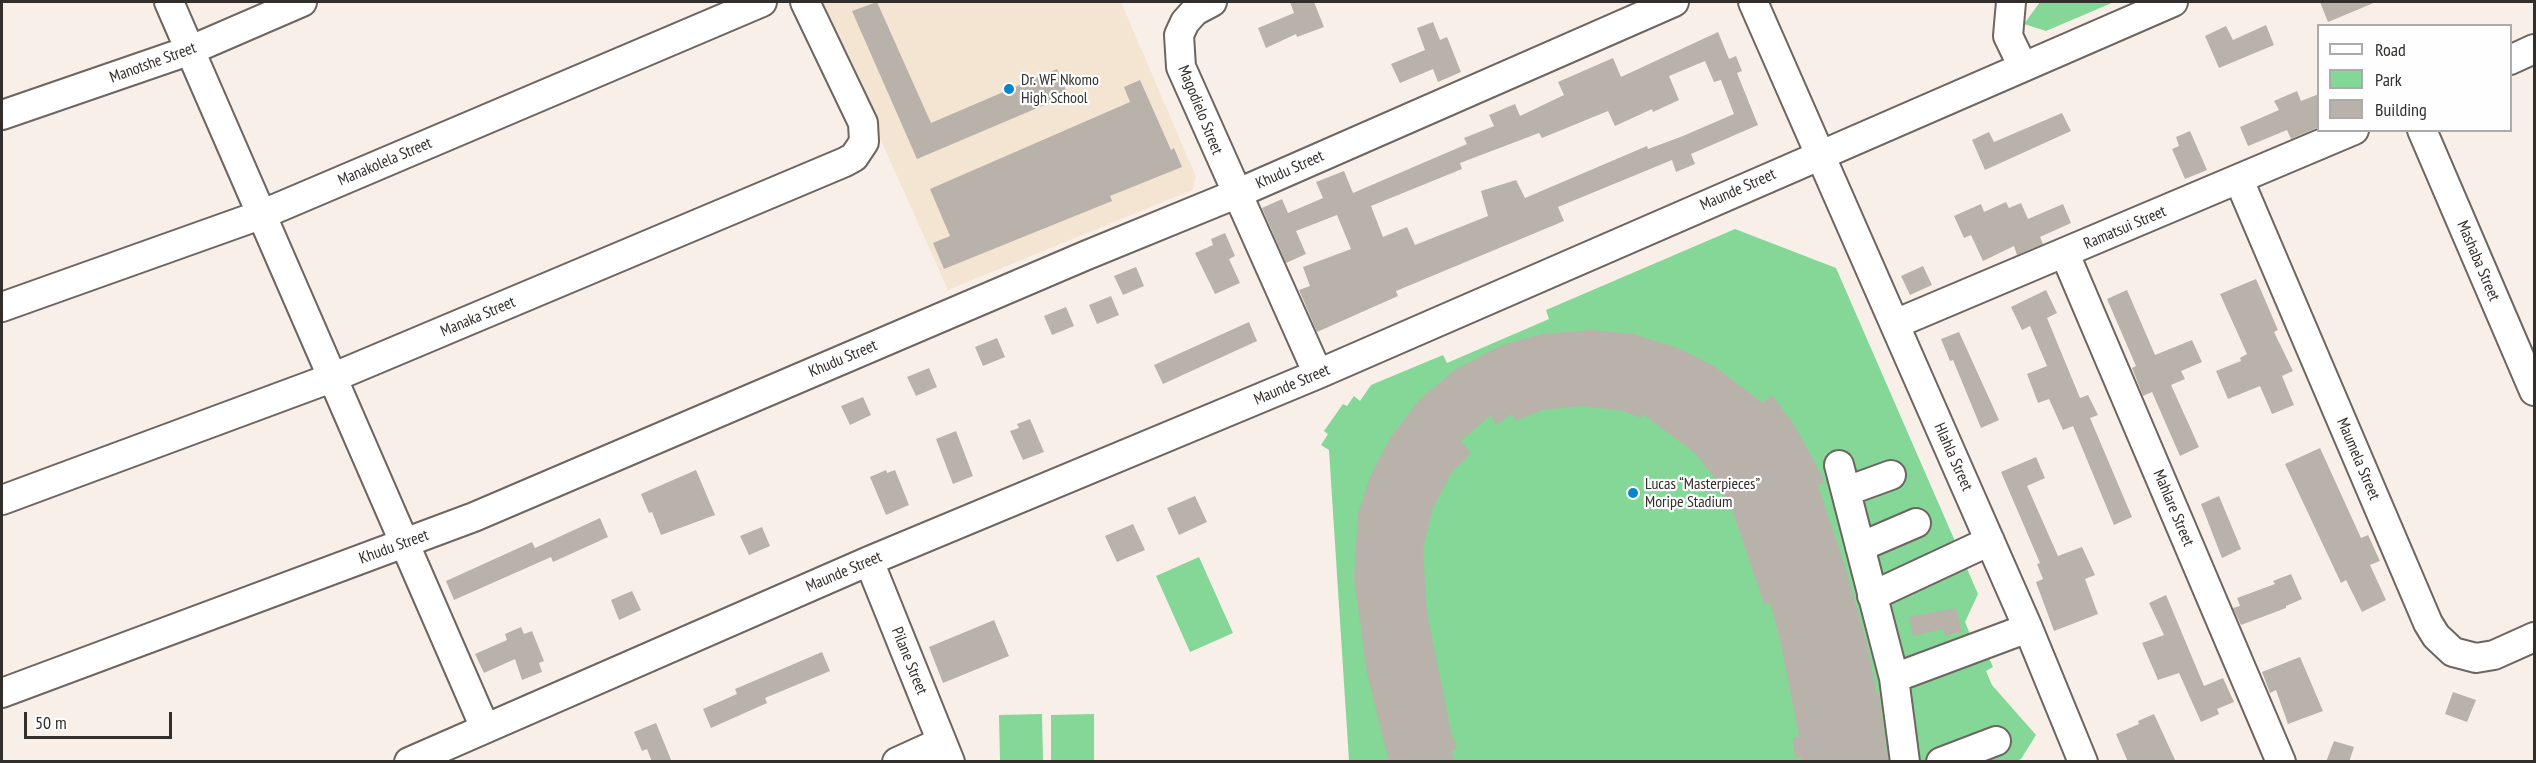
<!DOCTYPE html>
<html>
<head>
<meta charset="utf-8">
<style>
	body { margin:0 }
	#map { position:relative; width:2536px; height:763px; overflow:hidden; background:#f8efe9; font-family:"PT Sans Narrow",sans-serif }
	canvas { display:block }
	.frame { position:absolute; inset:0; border:3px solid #322e2c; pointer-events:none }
	.legend { position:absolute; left:2317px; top:24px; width:195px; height:108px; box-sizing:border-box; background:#fefefe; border:2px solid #acabaa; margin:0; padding:8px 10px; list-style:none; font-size:18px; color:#322e2c }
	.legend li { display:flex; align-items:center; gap:12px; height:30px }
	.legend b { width:30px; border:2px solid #acabaa }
	.scale { position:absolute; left:24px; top:712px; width:148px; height:27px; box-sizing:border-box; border:3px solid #322e2c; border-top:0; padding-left:8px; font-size:18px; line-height:21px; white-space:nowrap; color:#322e2c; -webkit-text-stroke:4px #fefefe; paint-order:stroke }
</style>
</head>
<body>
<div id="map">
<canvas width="2536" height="763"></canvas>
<div class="frame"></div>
<ul class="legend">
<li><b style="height:8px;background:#fff"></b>Road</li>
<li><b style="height:16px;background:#84d796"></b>Park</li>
<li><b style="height:16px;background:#b9b2ab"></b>Building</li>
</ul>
<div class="scale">50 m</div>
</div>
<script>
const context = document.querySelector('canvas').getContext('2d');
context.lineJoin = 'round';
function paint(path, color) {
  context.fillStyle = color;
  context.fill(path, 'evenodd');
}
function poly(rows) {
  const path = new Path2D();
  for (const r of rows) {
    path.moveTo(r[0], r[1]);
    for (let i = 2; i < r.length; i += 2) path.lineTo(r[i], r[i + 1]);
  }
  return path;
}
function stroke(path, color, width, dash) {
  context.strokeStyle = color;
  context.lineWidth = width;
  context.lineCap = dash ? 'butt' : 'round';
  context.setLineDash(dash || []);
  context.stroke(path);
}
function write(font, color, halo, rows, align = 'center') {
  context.font = font + ' "PT Sans Narrow",sans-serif';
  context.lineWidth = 4.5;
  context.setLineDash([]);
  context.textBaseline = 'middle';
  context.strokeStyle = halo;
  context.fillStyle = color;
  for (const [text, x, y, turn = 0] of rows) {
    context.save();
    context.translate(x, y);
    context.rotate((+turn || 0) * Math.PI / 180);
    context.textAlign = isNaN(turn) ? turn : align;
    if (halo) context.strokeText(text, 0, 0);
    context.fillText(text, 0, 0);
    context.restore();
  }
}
paint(poly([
	[819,2,1121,2,1196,177,1192,190,948,290]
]), '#f4e4d2');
paint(poly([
	[2040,2,2114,2,2046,31,2024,24],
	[1735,229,1836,268,1978,594,1965,622,1980,658,1988,656,1993,667,1986,671,1992,685,2036,735,2021,759,2014,762,1349,761,1329,450,1321,445,1328,434,1324,431,1343,404,1347,406,1354,396,1360,401,1371,385,1443,355,1447,363,1549,319,1546,310],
	[1199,557,1233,633,1190,652,1156,576],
	[1042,714,1043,761,1000,761,999,715],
	[1094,714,1094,761,1051,761,1051,715]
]), '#84d796');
paint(poly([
	[877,2,931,123,1057,69,1068,95,917,159,852,11],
	[1290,2,1314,2,1324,27,1297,37,1296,34,1266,48,1258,28,1294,13],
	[2320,2,2376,2,2328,22],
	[1433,22,1440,40,1447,37,1461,72,1438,82,1433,69,1400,83,1391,64,1425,50,1417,28],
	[2266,25,2274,45,2219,68,2205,36,2226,26,2233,40],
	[1718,32,1729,59,1736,56,1742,71,1737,73,1758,125,1691,154,1695,164,1676,172,1672,160,1558,207,1564,221,1396,291,1398,296,1317,332,1299,290,1310,286,1303,267,1351,249,1337,215,1296,231,1306,254,1286,263,1262,208,1282,199,1288,213,1323,198,1316,182,1344,171,1353,193,1467,144,1464,138,1494,126,1489,115,1515,104,1520,116,1564,95,1558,82,1613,58,1621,77],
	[1705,61,1714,82,1721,80,1734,114,1683,136,1648,149,1647,146,1525,198,1516,180,1481,191,1488,216,1415,245,1407,227,1383,237,1371,206,1462,169,1460,163,1539,133,1542,138,1608,111,1615,126,1652,109,1653,112,1679,100,1669,76],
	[1140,80,1171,150,1174,148,1182,167,1110,196,1112,201,944,269,933,243,950,236,930,189,1130,102,1124,87],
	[2297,91,2301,101,2319,94,2319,127,2291,139,2287,130,2248,146,2240,127,2279,110,2274,101],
	[2062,113,2071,131,1985,170,1972,140,1989,132,1994,142],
	[2190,131,2207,170,2185,179,2172,149,2179,146,2176,137],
	[2006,202,2009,208,2021,203,2028,219,2063,204,2071,223,2040,237,2043,244,2017,255,2014,246,1983,261,1971,235,1964,238,1954,216,1981,204,1984,212],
	[1225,233,1235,256,1229,259,1240,283,1215,294,1195,253,1213,245,1211,239],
	[1923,266,1932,285,1910,295,1901,276],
	[1136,267,1144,286,1123,295,1114,276],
	[2256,279,2278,330,2274,332,2293,371,2282,376,2294,405,2272,414,2260,386,2228,399,2216,371,2241,361,2240,358,2247,354,2220,294],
	[2046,290,2057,313,2047,318,2080,398,2088,395,2098,415,2090,418,2132,517,2114,525,2073,426,2063,430,2049,399,2038,403,2027,374,2047,366,2030,326,2022,330,2011,307],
	[2127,290,2155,355,2192,340,2202,362,2181,371,2185,379,2171,385,2199,447,2180,456,2152,392,2143,396,2132,368,2136,366,2107,299],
	[1111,296,1119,315,1097,324,1089,305],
	[1066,307,1074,326,1052,335,1044,316],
	[1249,322,1257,341,1163,384,1154,365],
	[1593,330,1633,334,1676,347,1714,366,1763,403,1772,395,1795,426,1825,482,1818,485,1847,573,1868,648,1877,695,1879,694,1888,762,1802,762,1801,757,1795,758,1793,738,1799,736,1780,640,1770,603,1764,604,1730,503,1728,504,1714,477,1695,453,1643,414,1641,418,1623,411,1583,406,1542,410,1516,421,1512,414,1496,425,1491,415,1461,441,1471,453,1452,472,1433,508,1423,549,1427,613,1451,732,1457,749,1452,751,1455,762,1389,762,1367,673,1354,578,1358,514,1370,477,1390,438,1419,400,1456,369,1500,346,1541,334],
	[1959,332,1999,420,1981,428,1953,360,1950,361,1941,339],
	[997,338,1005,357,983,366,975,347],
	[929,368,937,387,916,396,907,377],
	[863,397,871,415,850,425,841,406],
	[1030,419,1044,452,1023,460,1010,431,1019,428,1017,424],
	[956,431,973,476,953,484,936,439],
	[2320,448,2361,538,2368,535,2380,561,2370,565,2386,600,2362,612,2346,580,2341,583,2285,464],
	[2036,457,2045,478,2027,486,2058,556,2082,547,2095,575,2085,579,2098,614,2054,631,2036,582,2043,579,2037,564,2040,563,2001,472],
	[696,470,715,515,661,535,652,512,649,513,641,494],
	[886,470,887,473,895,470,909,505,886,515,870,477],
	[1195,496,1207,522,1179,535,1167,508],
	[2219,496,2241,549,2222,558,2201,504],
	[600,518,608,537,553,562,551,557,454,600,446,581,532,542,535,548],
	[1133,524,1145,550,1117,562,1105,536],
	[762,527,770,546,749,555,740,536],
	[2291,574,2302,599,2286,606,2286,608,2241,625,2233,608,2240,606,2237,598,2275,584,2273,581],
	[632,591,641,610,619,620,611,600],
	[2166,595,2204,686,2223,678,2234,702,2217,709,2219,714,2201,722,2179,673,2158,680,2142,643,2164,635,2149,603],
	[1956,608,1962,632,1945,636,1944,629,1913,636,1909,617],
	[994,620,1009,656,943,683,929,647],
	[521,627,524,634,532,631,544,661,539,663,542,672,522,680,515,659,484,673,475,654,507,640,505,634],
	[822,652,830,671,765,698,767,703,711,728,703,709,737,694,735,689],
	[2300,657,2323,711,2288,724,2276,690,2270,693,2262,672],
	[2453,692,2476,700,2467,722,2445,714],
	[2154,714,2176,762,2128,762,2116,734,2139,724,2138,721],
	[656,723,672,762,652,762,647,749,642,751,634,732],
	[2334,741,2354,747,2349,762,2326,762]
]), '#b9b2ab');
const minor = poly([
	[169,2,485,728],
	[1212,2,1195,11,1185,22,1179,35,1181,67,1318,374],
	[1753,2,2028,628,2083,762],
	[2011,2,2008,36,2023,67],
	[2510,60,2534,49],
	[2,115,191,50,302,2],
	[2422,130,2534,391],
	[2239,180,2428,623,2436,636,2453,652,2476,658,2494,655,2534,637],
	[2065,254,2281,762],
	[2,307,263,214,762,2],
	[1895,324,2354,130],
	[1839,465,1894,678,1905,762],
	[1847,491,1891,475],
	[2,500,334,377,845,162,854,157,864,142,863,123,805,2],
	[1860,547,1916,523],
	[869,561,950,762],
	[1872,596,1990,541],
	[1894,678,2028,628],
	[2,693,474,517,1087,255,1236,194,1674,2],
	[409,762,869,561,1318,374,2173,2],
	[897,762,941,742],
	[1941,762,1996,741]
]);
stroke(minor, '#6d6560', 32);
stroke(minor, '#fff', 28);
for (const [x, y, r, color] of [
	[1009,89,6,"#0785cd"],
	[1633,493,6,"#0785cd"]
]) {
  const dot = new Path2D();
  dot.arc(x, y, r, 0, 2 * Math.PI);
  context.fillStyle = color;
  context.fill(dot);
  stroke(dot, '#fefefe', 2);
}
write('16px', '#322e2c', '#fefefe', [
	["Manotshe Street",153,63,-20],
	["Magodielo Street",1200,110,68],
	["Manakolela Street",385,162,-23],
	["Khudu Street",1290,170,-24],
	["Maunde Street",1738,190,-24],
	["Ramatsui Street",2125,228,-23],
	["Mashaba Street",2478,261,67],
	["Manaka Street",478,317,-23],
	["Khudu Street",843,359,-23],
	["Maunde Street",1292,385,-23],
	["Hlahla Street",1953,457,66],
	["Maumela Street",2358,459,67],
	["Mahlare Street",2173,508,67],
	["Khudu Street",394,547,-20],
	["Maunde Street",844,572,-23],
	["Pilane Street",909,661,68]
]);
write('16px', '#322e2c', '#fefefe', [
	["Dr. WF Nkomo",1021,80],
	["High School",1021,98],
	["Lucas “Masterpieces”",1645,484],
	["Moripe Stadium",1645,502]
], 'left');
</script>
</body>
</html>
